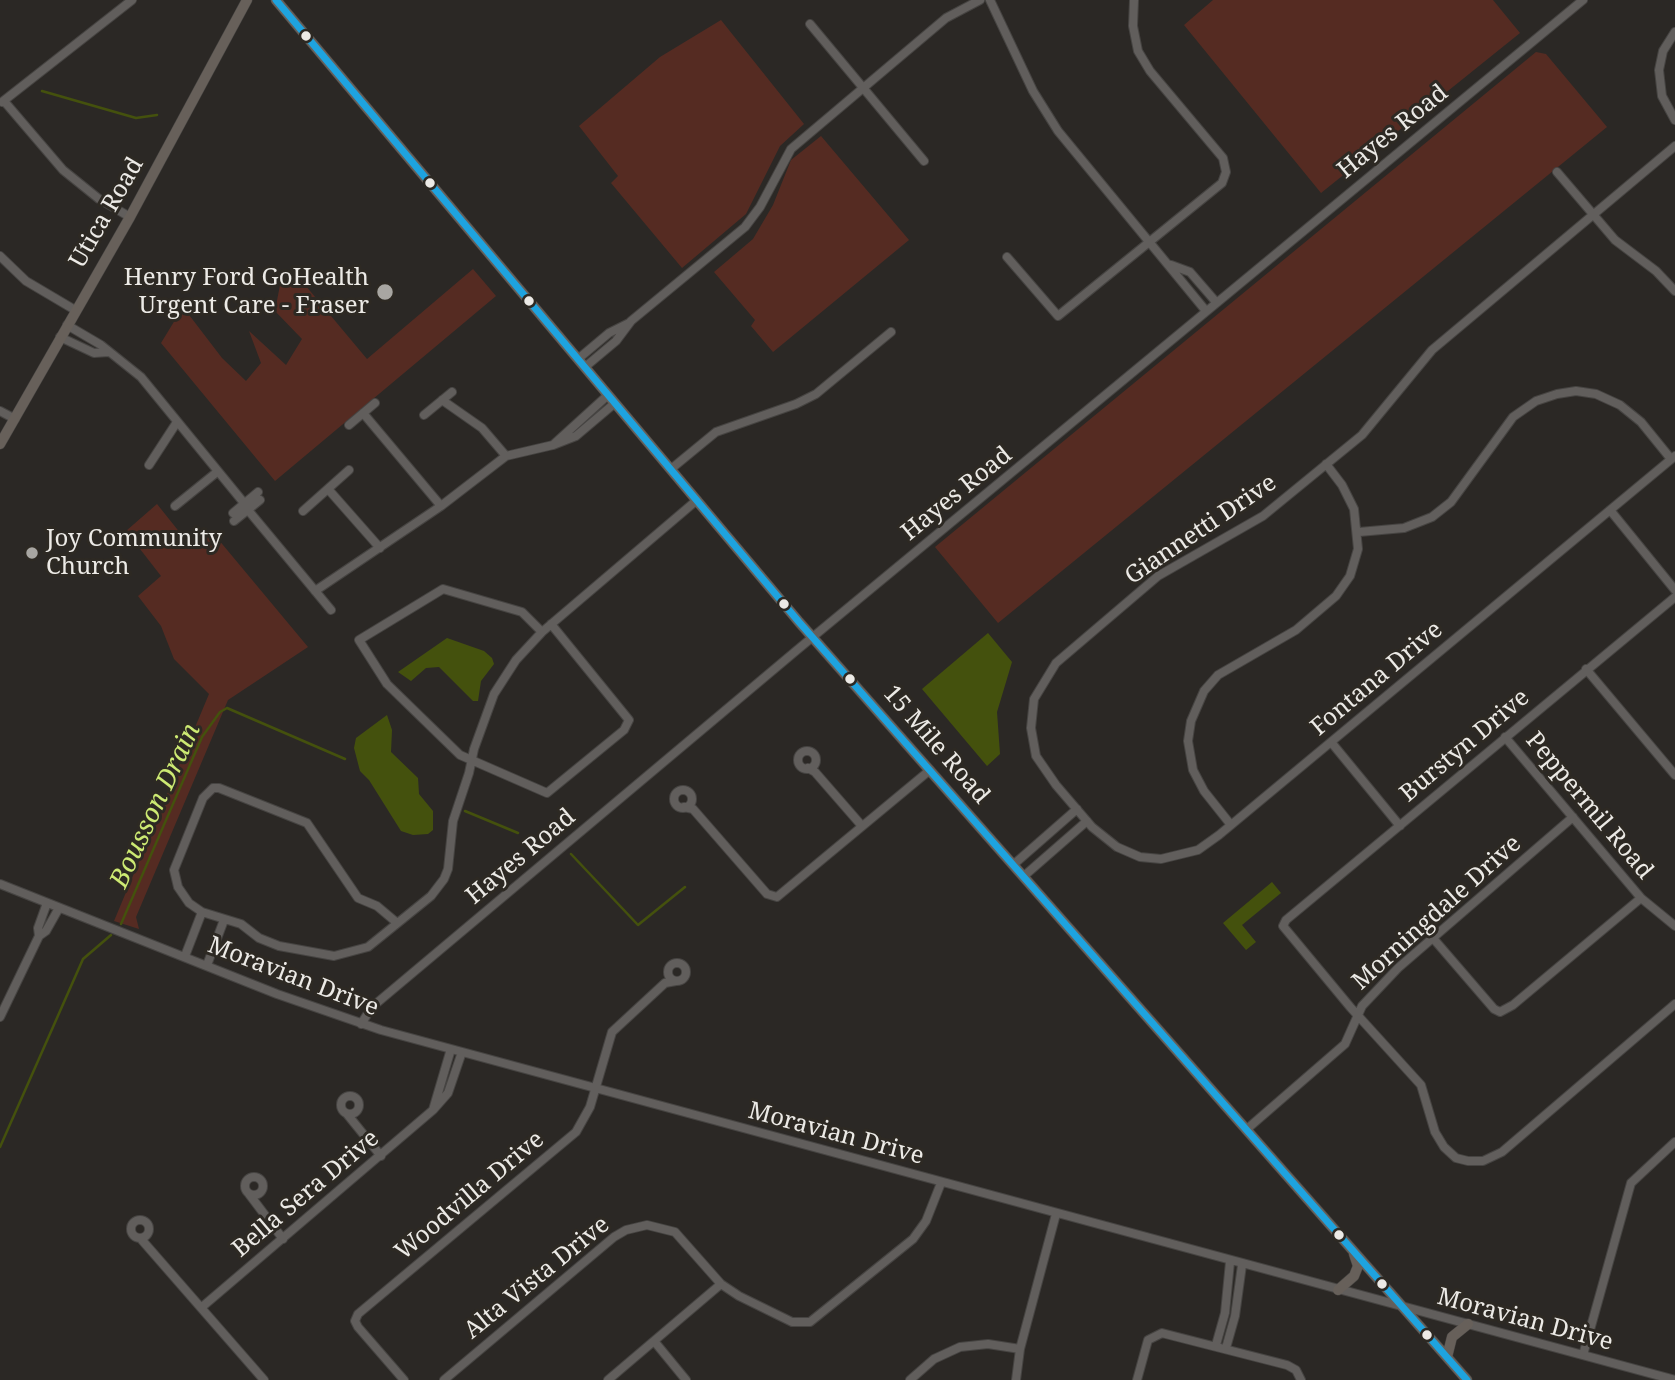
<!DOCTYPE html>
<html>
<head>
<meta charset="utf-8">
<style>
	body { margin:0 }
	canvas { display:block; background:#2b2825 }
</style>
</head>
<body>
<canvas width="1675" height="1380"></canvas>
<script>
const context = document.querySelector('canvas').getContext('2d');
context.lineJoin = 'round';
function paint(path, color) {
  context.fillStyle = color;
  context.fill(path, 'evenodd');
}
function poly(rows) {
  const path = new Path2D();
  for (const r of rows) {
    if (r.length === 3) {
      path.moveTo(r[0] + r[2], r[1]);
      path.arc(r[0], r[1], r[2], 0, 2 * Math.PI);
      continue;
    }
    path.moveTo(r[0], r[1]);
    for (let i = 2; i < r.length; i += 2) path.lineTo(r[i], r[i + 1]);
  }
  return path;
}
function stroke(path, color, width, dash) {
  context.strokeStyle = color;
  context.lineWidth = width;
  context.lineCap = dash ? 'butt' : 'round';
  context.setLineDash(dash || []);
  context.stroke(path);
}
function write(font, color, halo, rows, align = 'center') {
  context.font = font + ' "Noto Serif",serif';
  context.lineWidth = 6;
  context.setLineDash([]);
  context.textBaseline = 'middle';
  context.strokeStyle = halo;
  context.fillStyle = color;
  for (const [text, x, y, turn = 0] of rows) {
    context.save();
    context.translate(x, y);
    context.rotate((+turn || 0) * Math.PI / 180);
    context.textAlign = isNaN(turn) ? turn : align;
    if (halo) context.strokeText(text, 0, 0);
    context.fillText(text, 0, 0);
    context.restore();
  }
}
paint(poly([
	[1213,0,1493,0,1520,33,1321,193,1184,25],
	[721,20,804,124,780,146,746,214,682,268,611,183,618,176,579,126,660,57],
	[1536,52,1546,54,1607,127,998,623,935,547],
	[821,136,909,240,773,352,751,326,755,320,714,272,753,239,773,205,791,160],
	[473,269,496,296,275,481,161,343,183,307,222,358,246,381,261,363,249,331,286,365,302,339,275,311,280,285,295,273,367,359],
	[157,504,193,549,213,533,308,647,228,700,136,917,139,929,114,921,209,694,174,659,161,626,138,596,161,576,126,531]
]), '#552b22');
paint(poly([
	[988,633,1012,662,997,712,1000,754,987,766,922,689],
	[447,638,484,651,492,658,494,664,481,681,478,701,473,701,439,667,426,668,411,681,398,672],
	[387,715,392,730,391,752,418,778,419,794,433,811,433,830,428,834,413,835,401,831,369,780,360,771,354,748,356,738],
	[1272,882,1281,893,1242,925,1256,942,1246,950,1223,923]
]), '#44510d');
stroke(poly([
	[42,91,136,118,157,115],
	[465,811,518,833],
	[571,854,638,925,685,887],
	[121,924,202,737,220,712,227,708,345,759],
	[0,1147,83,959,111,935]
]), '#44510d', 2.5);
const minor = poly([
	[990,0,1033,91,1058,131,1206,311],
	[810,24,924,161],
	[1675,32,1663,51,1659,70,1662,96,1675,120],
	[4,101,63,170,99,199,130,217],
	[2,102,132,0],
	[1675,146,1432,350,1362,435,1263,516,1158,576,1056,663,1034,699,1031,728,1036,756,1056,785,1092,827,1117,847,1140,857,1161,859,1198,850,1219,835,1675,456],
	[1557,172,1615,240,1656,271,1675,291],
	[0,256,26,281,75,310],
	[1007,257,1058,316,1222,183,1226,172,1223,158,1150,71,1138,51,1133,26,1134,0],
	[1171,265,1190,272,1216,302],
	[67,325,101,345,141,377,244,503],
	[60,337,94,353,109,352],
	[578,359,609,333,629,323],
	[585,367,616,341,631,321,745,227,760,207,791,149,946,18,980,0],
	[608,395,553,445,576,436,615,403],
	[442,400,482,428,506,456],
	[0,411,15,419],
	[363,413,441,506],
	[424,415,452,392],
	[349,425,375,403],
	[149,465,177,422],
	[671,469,716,432,796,404,816,394,891,332],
	[328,489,380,548],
	[175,506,217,472],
	[248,510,331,610],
	[1610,510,1675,590],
	[303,511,349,470],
	[233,513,258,492],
	[234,521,260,500],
	[1359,532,1404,528,1432,517,1451,502,1513,417,1536,401,1557,394,1576,391,1596,394,1620,405,1641,422,1671,459],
	[315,591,441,506,506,456,553,445],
	[1675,597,1286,920,1283,926,1351,1008,1421,1085,1435,1132,1444,1147,1456,1158,1468,1161,1483,1161,1502,1152,1675,1004],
	[542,632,522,612,443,589,359,640,387,684,460,755,547,793,624,730,629,720,551,624],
	[1586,669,1675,775],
	[1505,737,1641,898,1675,926],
	[1331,742,1400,826],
	[807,760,9],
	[808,768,815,772,862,826],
	[683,799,9],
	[684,807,693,809,767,894,777,897,930,770],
	[1231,825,1204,791,1193,770,1188,741,1191,721,1204,691,1218,675,1296,630,1336,596,1350,576,1358,549,1354,509,1342,485,1326,464],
	[1013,865,1077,809],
	[1024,876,1087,821],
	[0,884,277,994,381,1030,1675,1380],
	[47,903,38,928,39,936,46,931,59,908],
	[396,922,377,906,358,898,307,823,219,788,213,788,203,798,174,870,178,887,189,903,202,912,241,924,259,938,279,946,334,956,368,947,431,896,444,879,448,869,453,821,469,773,474,749,494,694,516,660,542,632,697,500],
	[1432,937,1494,1009,1500,1012,1513,1005,1641,898],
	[185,956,202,912],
	[677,972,9],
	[207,965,224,920],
	[0,1017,39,936],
	[361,1024,372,1007,797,650,1583,0],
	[451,1049,433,1110,448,1093,462,1052],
	[350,1105,9],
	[347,1114,381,1156],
	[1247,1129,1345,1044,1362,1006,1398,968,1573,817],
	[254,1186,9],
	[249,1194,283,1239],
	[140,1229,9],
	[141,1239,264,1380],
	[202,1307,433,1110],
	[654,1341,686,1380],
	[1216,1345,1225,1313,1230,1262],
	[1226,1348,1235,1316,1242,1265],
	[1583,1355,1631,1183,1675,1142],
	[404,1380,358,1327,355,1321,358,1314,576,1132,590,1107,612,1032,665,983,676,981],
	[444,1380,614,1237,626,1230,647,1225,675,1232,721,1284,739,1296,792,1322,810,1322,913,1239,926,1221,941,1183],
	[608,1380,721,1284],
	[910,1380,934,1359,960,1347,988,1344,1020,1349],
	[1016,1380,1020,1349,1056,1214],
	[1137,1380,1148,1340,1162,1333,1287,1365,1296,1370,1301,1380]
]);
const major = poly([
	[276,0,799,622,1467,1380],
	[0,444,130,217,247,0],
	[1338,1290,1354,1276,1358,1266,1354,1254],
	[1447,1357,1452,1337,1468,1324]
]);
stroke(minor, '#464442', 10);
stroke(major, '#464442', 11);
stroke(minor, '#615e5c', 8);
stroke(major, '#67605a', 10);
stroke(poly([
	[276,0,799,622,1467,1380]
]), '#1ea3df', 7);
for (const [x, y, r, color] of [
	[306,36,6,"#eceae6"],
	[430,183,6,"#eceae6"],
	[385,292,9,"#a8a6a2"],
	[529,301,6,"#eceae6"],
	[32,553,7,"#a8a6a2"],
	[784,604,6,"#eceae6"],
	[850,679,6,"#eceae6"],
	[1339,1235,6,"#eceae6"],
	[1382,1284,6,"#eceae6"],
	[1427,1335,6,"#eceae6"]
]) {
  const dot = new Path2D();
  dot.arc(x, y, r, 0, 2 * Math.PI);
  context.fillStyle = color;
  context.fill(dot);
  stroke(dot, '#2d2923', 2.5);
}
write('24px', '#eceae6', '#2d2923', [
	["Hayes Road",1393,132,-39],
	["Utica Road",107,213,-60],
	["Hayes Road",957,494,-39],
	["Giannetti Drive",1201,530,-34],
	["Fontana Drive",1377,679,-40],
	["15 Mile Road",936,745,49],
	["Burstyn Drive",1465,746,-40],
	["Peppermil Road",1589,806,50],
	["Hayes Road",521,857,-40],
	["Morningdale Drive",1437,913,-42],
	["Moravian Drive",293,977,21],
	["Moravian Drive",836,1134,15],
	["Bella Sera Drive",306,1194,-40],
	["Woodvilla Drive",470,1196,-40],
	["Alta Vista Drive",537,1278,-39],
	["Moravian Drive",1525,1320,15]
]);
write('24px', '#eceae6', '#2d2923', [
	["Henry Ford GoHealth",369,278],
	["Urgent Care - Fraser",369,306],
	["Joy Community",46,539,"left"],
	["Church",46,567,"left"]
], 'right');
write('italic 26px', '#cdea73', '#2d2923', [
	["Bousson Drain",156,806,-65]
]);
</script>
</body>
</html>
